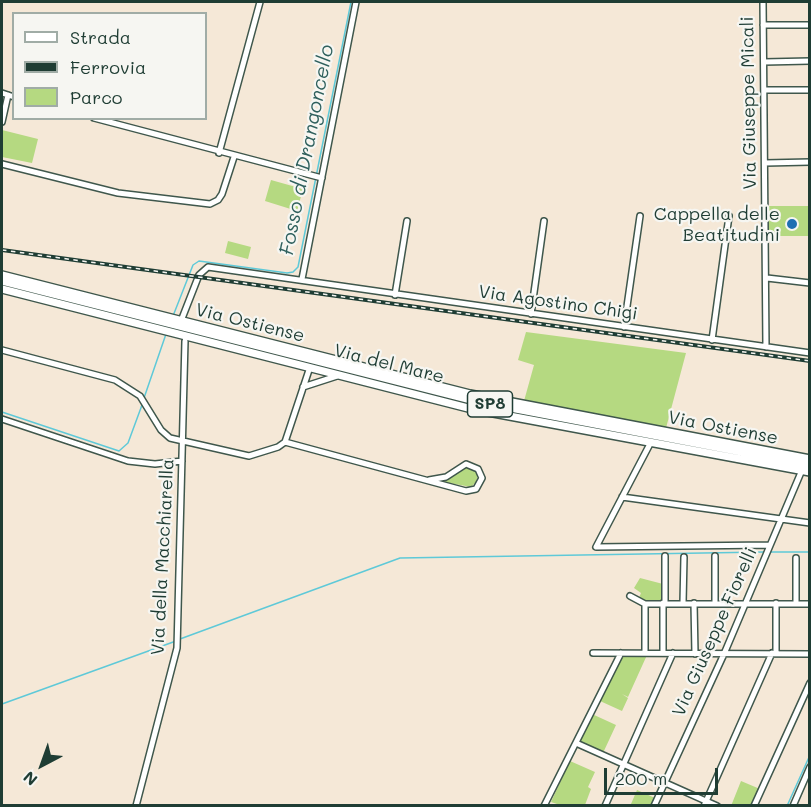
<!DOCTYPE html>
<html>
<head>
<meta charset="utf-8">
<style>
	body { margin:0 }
	#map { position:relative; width:811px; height:807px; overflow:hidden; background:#f5e8d7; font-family:Mali,sans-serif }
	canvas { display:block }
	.frame { position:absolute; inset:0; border:3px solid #1f3d34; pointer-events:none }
	.legend { position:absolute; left:12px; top:12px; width:195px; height:108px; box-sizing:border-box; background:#f6f6f2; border:2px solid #a0aca6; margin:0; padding:8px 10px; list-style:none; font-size:18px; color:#1f3d34 }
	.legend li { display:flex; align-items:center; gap:12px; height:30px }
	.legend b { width:30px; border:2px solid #a0aca6 }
	.north { position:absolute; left:12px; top:735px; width:60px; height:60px; -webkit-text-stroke:4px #f6f6f2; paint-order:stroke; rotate:221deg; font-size:16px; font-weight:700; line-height:24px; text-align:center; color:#1f3d34 }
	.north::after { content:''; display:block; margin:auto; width:21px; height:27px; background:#1f3d34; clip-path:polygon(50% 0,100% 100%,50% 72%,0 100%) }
	.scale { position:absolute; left:604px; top:768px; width:114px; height:27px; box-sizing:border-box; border:3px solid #1f3d34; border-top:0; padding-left:8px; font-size:18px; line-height:21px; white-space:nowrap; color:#1f3d34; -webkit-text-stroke:4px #f6f6f2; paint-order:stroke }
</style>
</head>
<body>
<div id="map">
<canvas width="811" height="807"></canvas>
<div class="frame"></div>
<ul class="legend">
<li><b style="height:8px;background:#fff"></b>Strada</li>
<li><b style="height:8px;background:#1f3d34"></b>Ferrovia</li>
<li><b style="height:16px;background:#b5d981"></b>Parco</li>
</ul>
<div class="north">N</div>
<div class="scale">200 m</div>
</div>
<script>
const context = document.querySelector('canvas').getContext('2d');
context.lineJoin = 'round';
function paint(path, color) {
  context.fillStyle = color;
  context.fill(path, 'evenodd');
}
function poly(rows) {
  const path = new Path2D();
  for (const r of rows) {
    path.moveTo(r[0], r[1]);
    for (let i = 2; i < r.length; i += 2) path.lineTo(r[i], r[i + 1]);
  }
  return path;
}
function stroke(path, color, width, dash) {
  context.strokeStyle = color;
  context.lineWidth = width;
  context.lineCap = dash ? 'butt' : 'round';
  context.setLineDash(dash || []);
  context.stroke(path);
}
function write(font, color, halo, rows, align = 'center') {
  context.font = font + ' Mali,sans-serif';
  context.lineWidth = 4.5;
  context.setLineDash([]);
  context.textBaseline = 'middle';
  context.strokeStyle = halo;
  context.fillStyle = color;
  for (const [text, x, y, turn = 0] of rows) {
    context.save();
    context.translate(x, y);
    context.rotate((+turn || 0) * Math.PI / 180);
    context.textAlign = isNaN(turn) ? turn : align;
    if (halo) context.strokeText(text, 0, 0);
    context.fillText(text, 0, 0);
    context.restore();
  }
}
paint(poly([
	[2,130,38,139,32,163,2,157],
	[271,180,303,189,297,211,265,201],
	[766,206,809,206,809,236,766,236],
	[228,241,251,247,248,259,225,253],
	[526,332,686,353,666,428,524,401,534,365,518,360],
	[464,466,473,468,478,475,476,482,471,487,439,481],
	[640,578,663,584,663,601,643,601,639,598,641,593,634,588],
	[623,655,647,655,628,697,622,694,628,698,622,711,600,701],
	[592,714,616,725,603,753,579,742],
	[570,761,595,772,588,787,591,789,585,805,560,805,551,802],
	[741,781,760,789,753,805,731,806],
	[637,790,655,798,652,805,631,804]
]), '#b5d981');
stroke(poly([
	[173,316,193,265,199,261,287,273,293,272,298,267,351,2],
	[144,398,166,334],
	[2,412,119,451,128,443,142,405],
	[768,552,810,552],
	[180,639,400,558,764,552],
	[2,704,176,641],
	[787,806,810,755]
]), '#5ec9d8', 1.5);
const minor = poly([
	[763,2,766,347],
	[763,25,810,25],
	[764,62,810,61],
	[764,90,810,90],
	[2,93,14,97],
	[94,118,322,178],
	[2,122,8,95],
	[219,153,260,2],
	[765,163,810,162],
	[2,164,118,193,210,204,218,200,222,194,234,157],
	[767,278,810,283],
	[302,279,356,2],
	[395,295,407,221],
	[531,314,544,221],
	[181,321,199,275,208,267,810,353],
	[624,327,640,216],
	[712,340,729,216],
	[2,350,115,380,140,396,161,430,170,438,249,456,278,447,285,442,310,367],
	[303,387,337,376],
	[2,419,128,461,155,464,182,461],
	[285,442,466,491,476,489,482,478,478,469,466,464,446,477,429,480],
	[651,442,596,547,770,545],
	[622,497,810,523],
	[715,556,715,604],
	[630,596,645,604,810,604],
	[663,603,663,653],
	[665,603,665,556],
	[683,603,684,557],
	[694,603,695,654],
	[776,603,776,653],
	[645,604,645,653],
	[796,604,796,558],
	[593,653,810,654],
	[576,743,717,806],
	[136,806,177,648,185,341],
	[544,806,621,653],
	[605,806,673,653],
	[654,806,724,654,802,470],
	[704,806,772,653],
	[754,806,810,683],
	[793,806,810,767]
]);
const major = poly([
	[2,275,470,394,810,459],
	[2,281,479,402,810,465],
	[2,289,472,409,810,472]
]);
stroke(minor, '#3f574c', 8);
stroke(major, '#3f574c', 10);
stroke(minor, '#fff', 5);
stroke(major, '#fff', 7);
const rail = poly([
	[2,250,810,361]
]);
stroke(rail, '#1f3d34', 4);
stroke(rail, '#f6f6f2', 1.5, [4.5]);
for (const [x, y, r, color] of [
	[792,224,6,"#1f6fb2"]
]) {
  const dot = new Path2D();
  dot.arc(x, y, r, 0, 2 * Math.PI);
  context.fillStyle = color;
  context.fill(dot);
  stroke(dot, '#f6f6f2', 2);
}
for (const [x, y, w] of [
	[490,404,45]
]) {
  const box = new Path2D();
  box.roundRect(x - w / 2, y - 13, w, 26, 4.5);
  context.fillStyle = '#f6f6f2';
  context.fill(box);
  stroke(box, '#1f3d34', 1.5);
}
write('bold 16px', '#1f3d34', null, [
	["SP8",490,404]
]);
write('18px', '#1f3d34', '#f6f6f2', [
	["Via Giuseppe Micali",749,103,-91],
	["Via Agostino Chigi",558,303,8],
	["Via Ostiense",250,323,14],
	["Via del Mare",389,364,14],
	["Via Ostiense",723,428,11],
	["Via della Macchiarella",163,557,-87],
	["Via Giuseppe Fiorelli",715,632,-66]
]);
write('18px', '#1f3d34', '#f6f6f2', [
	["Cappella delle",780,214],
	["Beatitudini",780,235]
], 'right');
write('italic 20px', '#2f605d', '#f6f6f2', [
	["Fosso di Drangoncello",307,150,-79]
]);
</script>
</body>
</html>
